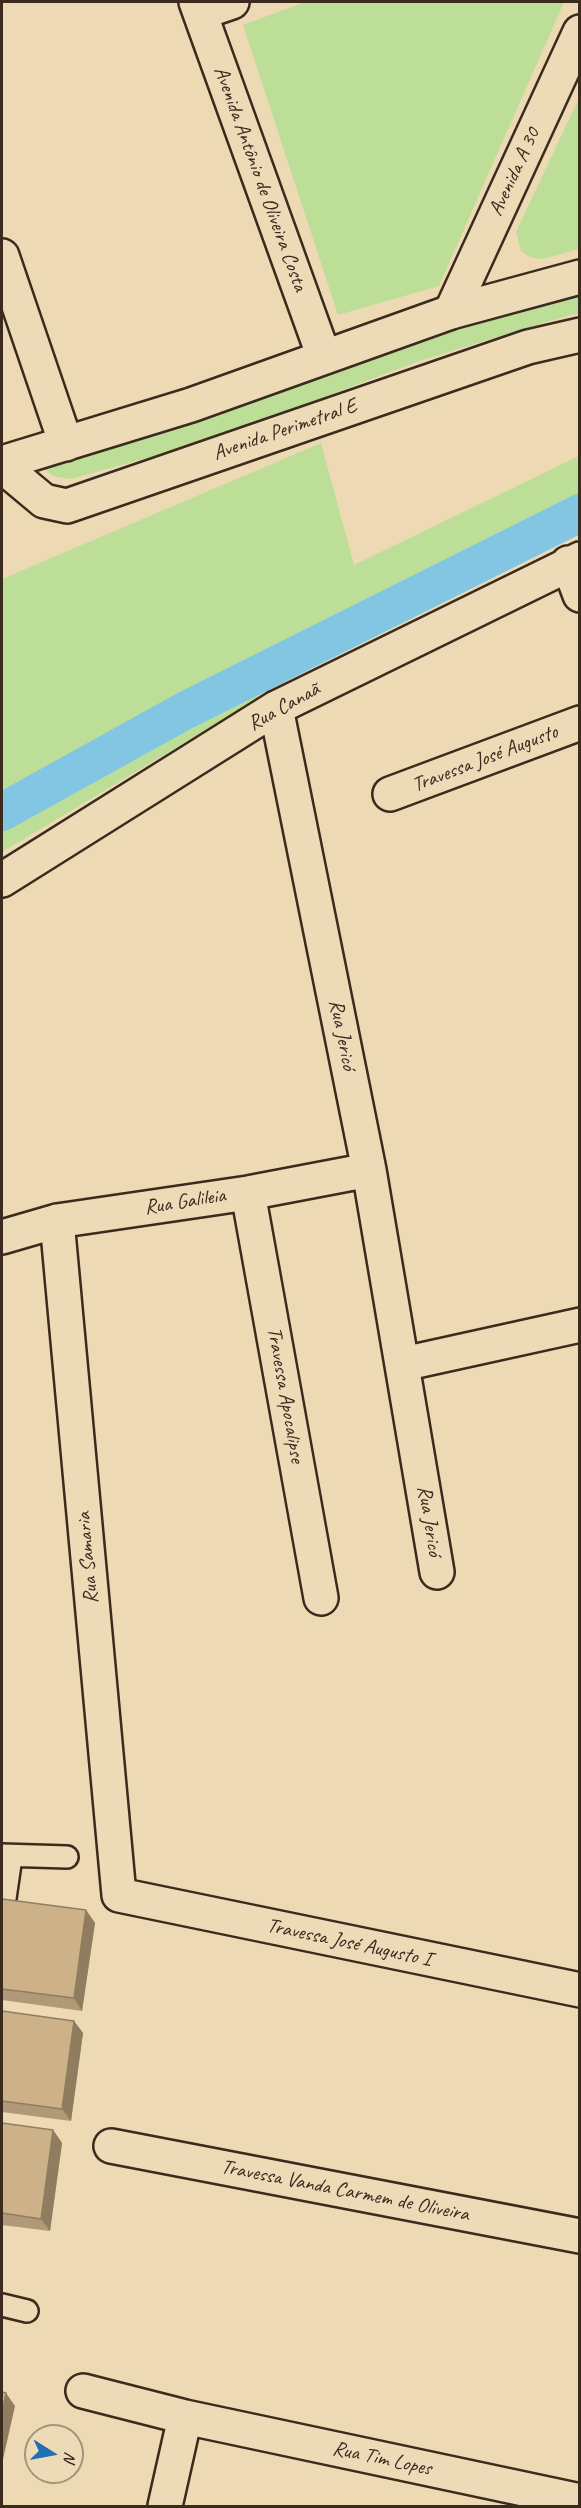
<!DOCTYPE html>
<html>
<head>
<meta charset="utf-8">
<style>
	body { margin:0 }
	#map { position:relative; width:581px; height:2508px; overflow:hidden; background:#edd9b3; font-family:Caveat,sans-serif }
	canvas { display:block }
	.frame { position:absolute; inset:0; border:3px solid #3b2a1e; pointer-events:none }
	.north { position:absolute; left:24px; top:2424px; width:60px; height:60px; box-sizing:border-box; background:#eddbb8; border:2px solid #a6947a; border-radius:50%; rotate:101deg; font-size:16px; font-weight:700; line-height:24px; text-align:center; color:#3b2a1e }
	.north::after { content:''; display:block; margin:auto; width:21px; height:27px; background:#1f6fb2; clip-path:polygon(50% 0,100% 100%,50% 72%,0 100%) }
</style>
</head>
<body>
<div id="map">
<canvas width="581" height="2508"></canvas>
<div class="frame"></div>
<div class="north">N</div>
</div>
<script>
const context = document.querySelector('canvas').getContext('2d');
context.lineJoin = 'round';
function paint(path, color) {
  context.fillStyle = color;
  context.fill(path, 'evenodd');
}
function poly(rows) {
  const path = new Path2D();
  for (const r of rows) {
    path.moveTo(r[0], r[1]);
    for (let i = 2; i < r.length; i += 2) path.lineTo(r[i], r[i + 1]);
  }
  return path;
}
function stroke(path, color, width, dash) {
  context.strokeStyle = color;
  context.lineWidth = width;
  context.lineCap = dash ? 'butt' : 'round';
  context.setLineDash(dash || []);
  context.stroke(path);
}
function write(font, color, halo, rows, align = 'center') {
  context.font = font + ' Caveat,sans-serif';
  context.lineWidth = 5;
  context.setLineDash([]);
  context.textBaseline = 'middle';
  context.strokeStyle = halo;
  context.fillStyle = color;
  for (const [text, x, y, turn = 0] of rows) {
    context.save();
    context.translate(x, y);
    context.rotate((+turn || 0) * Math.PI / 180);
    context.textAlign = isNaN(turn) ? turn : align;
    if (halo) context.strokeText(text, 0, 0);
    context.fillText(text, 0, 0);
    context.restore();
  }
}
paint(poly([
	[305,2,564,2,439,286,338,315,243,25],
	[579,98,579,249,542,259,530,257,521,251,516,232],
	[579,294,579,314,570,315,419,361,206,442,70,479,53,476,42,467,339,361],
	[321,443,354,565,579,456,579,529,327,657,2,852,2,579]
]), '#bdde97');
stroke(poly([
	[2,812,186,710,580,513]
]), '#82c6e3', 38);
const lane = poly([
	[2,1855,67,1857],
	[2,1919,11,1857],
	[2,2305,27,2311]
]);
const street = poly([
	[196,2,324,357],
	[200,13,232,2],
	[451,312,580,32],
	[568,563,580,595],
	[276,708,369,1170,437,1572],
	[390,794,580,723],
	[2,880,276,708,580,559],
	[248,1193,321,1598],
	[57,1221,119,1895,580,1990],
	[2,1237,57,1221,248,1193,369,1170],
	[403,1364,580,1325],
	[111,2146,580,2236],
	[83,2391,185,2417,580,2501],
	[165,2506,185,2417]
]);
const secondary = poly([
	[2,256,66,444],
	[2,463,191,405,451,312,580,277],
	[2,466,44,501,67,506,528,347,580,335]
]);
stroke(lane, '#3b2a1e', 26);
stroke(street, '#3b2a1e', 38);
stroke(secondary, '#3b2a1e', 38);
stroke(lane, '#eddbb8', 21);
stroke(street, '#eddbb8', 33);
stroke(secondary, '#eddbb8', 33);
paint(poly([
	[2,1903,86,1910,95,1923,82,2011,2,2000],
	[2,2011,74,2021,83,2033,71,2121,2,2112],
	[2,2123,53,2130,62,2143,50,2231,2,2225]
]), '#b09976');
paint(poly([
	[86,1910,95,1923,82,2011,74,1998],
	[74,2021,83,2033,71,2121,62,2109],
	[53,2130,62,2143,50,2231,41,2219],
	[6,2393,15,2406,2,2464,2,2414]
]), '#907d60');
const building = poly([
	[2,1899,86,1910,74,1998,2,1989,2,1899],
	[2,2011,74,2021,62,2109,2,2101,2,2011],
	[2,2123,53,2130,41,2219,2,2213,2,2123],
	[2,2392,6,2393,2,2414,2,2392]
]);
paint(building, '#cdb289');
stroke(building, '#907d60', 1.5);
write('21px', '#3b2a1e', '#eddbb8', [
	["Avenida A 30",515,172,-65],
	["Avenida Antônio de Oliveira Costa",260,179,70],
	["Avenida Perimetral E",285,430,-19],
	["Rua Canaã",284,707,-29],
	["Travessa José Augusto",485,759,-21],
	["Rua Jericó",342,1035,79],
	["Rua Galileia",185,1202,-9],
	["Travessa Apocalipse",285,1395,80],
	["Rua Jericó",429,1521,81],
	["Rua Samaria",88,1558,-95],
	["Travessa José Augusto I",349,1943,12],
	["Travessa Vanda Carmem de Oliveira",345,2191,11],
	["Rua Tim Lopes",382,2459,12]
]);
</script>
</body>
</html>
